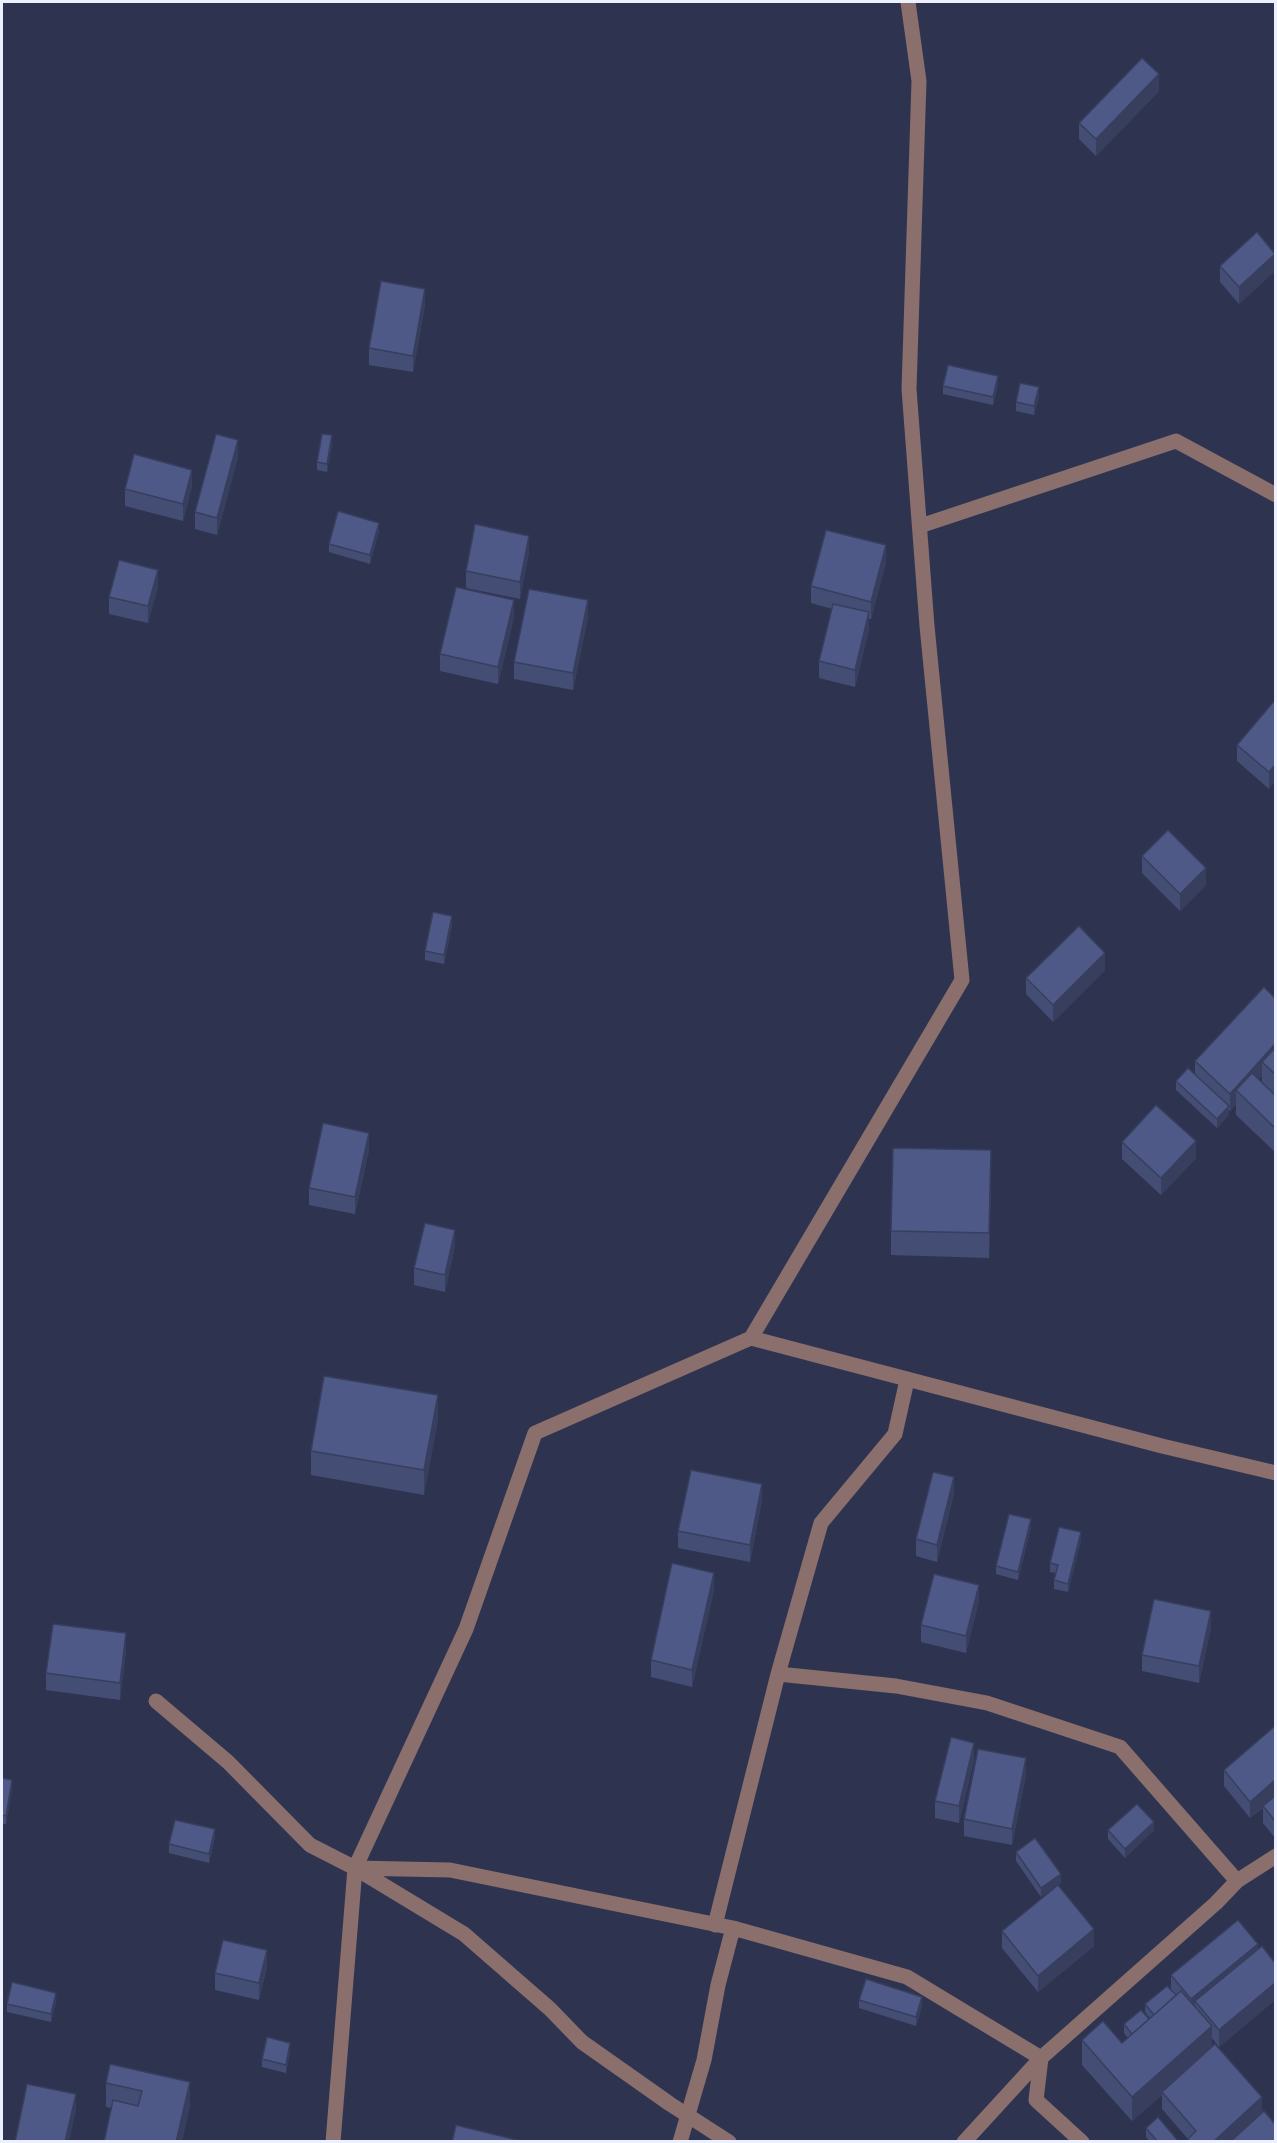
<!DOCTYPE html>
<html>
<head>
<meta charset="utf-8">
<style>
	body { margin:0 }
	#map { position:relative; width:1277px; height:2143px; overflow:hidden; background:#2e3450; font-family:"PT Sans",sans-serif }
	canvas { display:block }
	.frame { position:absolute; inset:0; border:3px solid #ecf0ff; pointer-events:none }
</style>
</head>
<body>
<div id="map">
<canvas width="1277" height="2143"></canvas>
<div class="frame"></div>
</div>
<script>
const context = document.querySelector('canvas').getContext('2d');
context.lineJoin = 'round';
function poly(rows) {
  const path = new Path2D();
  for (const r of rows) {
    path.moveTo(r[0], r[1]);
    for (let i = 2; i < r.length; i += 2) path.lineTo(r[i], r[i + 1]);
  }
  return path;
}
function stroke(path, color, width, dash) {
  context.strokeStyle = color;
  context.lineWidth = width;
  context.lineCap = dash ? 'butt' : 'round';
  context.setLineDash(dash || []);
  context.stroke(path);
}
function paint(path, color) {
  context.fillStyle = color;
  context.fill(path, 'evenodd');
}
stroke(poly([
	[920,526,1176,441,1276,495],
	[751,1338,962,980,927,626,909,389,919,81,908,2],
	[778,1674,821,1523,895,1434,907,1380],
	[156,1701,228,1762,310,1845,355,1868,464,1934,550,2009,582,2042,670,2104,729,2142],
	[355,1868,450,1870,733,1928,907,1977,1041,2058,1036,2100,1082,2142],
	[715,1925,778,1674,896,1686,987,1703,1120,1747,1237,1881],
	[333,2142,355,1868,466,1629,535,1433,751,1338,1162,1446,1276,1473],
	[680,2142,704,2060,718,1985,733,1928],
	[964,2142,1041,2058,1216,1903,1237,1881,1276,1856]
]), '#8a6f6d', 15);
paint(poly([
	[1159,91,1096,156,1079,139,1079,123],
	[1275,253,1275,271,1239,304,1220,282,1220,266],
	[425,305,413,372,369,365,369,348],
	[998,384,993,405,943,394,943,386],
	[1039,396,1034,415,1016,411,1016,402],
	[332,444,327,472,317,470,317,462],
	[238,457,217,535,195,529,195,512],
	[192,487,183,521,125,506,125,489],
	[379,531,370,564,329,552,329,544],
	[529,552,520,599,466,588,466,571],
	[886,562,871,619,869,619,869,629,855,687,819,678,819,661,832,609,811,603,811,586],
	[158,586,148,623,109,614,109,597],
	[514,617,498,684,440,671,440,654],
	[588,617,573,690,514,679,514,662],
	[1275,700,1269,789,1237,761,1237,745],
	[1142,856,1206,885,1180,911,1142,873],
	[452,925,444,964,425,960,425,951],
	[1105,970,1053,1022,1026,994,1026,978],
	[1275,998,1275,1152,1236,1115,1236,1104,1230,1111,1229,1110,1229,1115,1217,1128,1176,1090,1176,1081,1195,1074,1195,1061],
	[1262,1075,1262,1083,1259,1079],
	[1122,1142,1196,1158,1161,1195,1122,1159],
	[369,1150,355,1214,309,1205,309,1188],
	[991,1174,989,1258,891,1255,891,1231],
	[455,1246,445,1292,414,1285,414,1268],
	[438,1419,424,1495,311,1475,311,1451],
	[954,1494,937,1562,916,1556,916,1539],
	[762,1500,750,1562,678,1548,678,1531],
	[1031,1527,1018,1580,996,1574,996,1566],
	[1081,1540,1068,1592,1054,1589,1054,1580,1056,1573,1050,1572,1050,1563],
	[714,1590,692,1687,651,1677,651,1660],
	[979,1601,966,1653,921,1642,921,1625],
	[1211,1628,1199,1683,1142,1671,1142,1655],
	[126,1650,120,1700,46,1690,46,1673],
	[1275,1726,1275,1838,1263,1823,1263,1808,1250,1818,1224,1786,1224,1770],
	[974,1760,959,1823,935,1818,935,1801],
	[1026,1775,1012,1845,964,1836,964,1819],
	[2,1778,12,1788,6,1824,2,1824],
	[1108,1830,1154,1830,1125,1858,1108,1839],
	[215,1837,209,1863,169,1853,169,1844],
	[1016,1852,1061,1883,1041,1897,1016,1861],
	[1002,1931,1094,1946,1038,1992,1002,1948],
	[1258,1950,1275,1963,1275,2000,1219,2047,1212,2038,1212,2047,1262,2112,1275,2142,1188,2142,1188,2139,1162,2109,1162,2095,1132,2121,1082,2065,1082,2040,1122,2043,1128,2038,1124,2033,1124,2024,1149,2019,1150,2018,1145,2012,1145,2004,1171,1990,1171,1975],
	[267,1967,259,2000,215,1990,215,1973],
	[859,2000,922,2006,916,2026,859,2008],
	[56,2001,51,2022,7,2012,7,2004],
	[290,2051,286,2073,262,2067,262,2059],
	[110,2064,190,2107,111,2108,106,2107,106,2083],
	[1146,2128,1179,2142,1150,2142,1146,2137]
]), '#444d74');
paint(poly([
	[1159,74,1159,91,1096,156,1096,139],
	[1275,254,1275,271,1239,304,1239,287],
	[425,289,425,305,413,372,413,356],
	[998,376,998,384,993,405,993,397],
	[1039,387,1039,396,1034,415,1034,406],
	[332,435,332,444,327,472,327,464],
	[238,440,238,457,217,535,217,518],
	[192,470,192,487,183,521,183,504],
	[379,523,379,531,370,564,370,555],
	[529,536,529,552,520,599,520,582],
	[886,545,886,562,871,619,871,602],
	[158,570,158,586,148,623,148,606],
	[514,600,514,617,498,684,498,667],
	[588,600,588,617,573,690,573,673],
	[869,612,869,629,855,687,855,670],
	[1275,765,1275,782,1269,789,1269,772],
	[1206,868,1206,885,1180,911,1180,894],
	[452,916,452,925,444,964,444,955],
	[1105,953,1105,970,1053,1022,1053,1005],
	[1275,1044,1275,1061,1262,1062,1262,1075,1243,1097,1236,1090,1236,1104,1230,1111,1230,1094],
	[1229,1106,1229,1115,1217,1128,1217,1119],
	[369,1133,369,1150,355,1214,355,1197],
	[1196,1141,1196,1158,1161,1195,1161,1178],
	[991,1150,991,1174,989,1258,989,1233],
	[455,1230,455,1246,445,1292,445,1275],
	[438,1395,438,1419,424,1495,424,1470],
	[954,1477,954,1494,937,1562,937,1545],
	[762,1484,762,1500,750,1562,750,1545],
	[1031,1519,1031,1527,1018,1580,1018,1572],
	[1081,1532,1081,1540,1068,1592,1068,1584],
	[714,1573,714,1590,692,1687,692,1670],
	[979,1585,979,1601,966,1653,966,1636],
	[1211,1611,1211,1628,1199,1683,1199,1666],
	[126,1633,126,1650,120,1700,120,1683],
	[974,1743,974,1760,959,1823,959,1806],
	[1026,1758,1026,1775,1012,1845,1012,1829],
	[12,1780,12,1788,6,1824,6,1816],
	[1275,1780,1275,1797,1250,1818,1250,1802],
	[1154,1822,1154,1830,1125,1858,1125,1849],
	[215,1829,215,1837,209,1863,209,1854],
	[1061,1874,1061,1883,1041,1897,1041,1888],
	[1094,1929,1094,1946,1038,1992,1038,1976],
	[1258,1944,1258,1961,1195,2001,1195,2012,1191,2016,1191,1999],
	[267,1950,267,1967,259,2000,259,1983],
	[1275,1983,1275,2000,1219,2047,1219,2030],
	[56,1993,56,2001,51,2022,51,2014],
	[922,1997,922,2006,916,2026,916,2017],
	[1212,2026,1212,2051,1162,2092,1162,2095,1132,2121,1132,2097],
	[290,2043,290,2051,286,2073,286,2065],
	[190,2082,190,2107,182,2142,176,2142],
	[76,2094,76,2111,69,2142,65,2142],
	[1262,2097,1262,2114,1232,2142,1213,2142]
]), '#373e5e');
const building = poly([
	[1142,58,1159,74,1096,139,1079,123,1142,58],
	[1257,232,1275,254,1239,287,1220,266,1257,232],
	[381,281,425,289,413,356,369,348,381,281],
	[948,365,998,376,993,397,943,386,948,365],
	[1020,383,1039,387,1034,406,1016,402,1020,383],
	[216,434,238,440,217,518,195,512,216,434],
	[322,434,332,435,327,464,317,462,322,434],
	[134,454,192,470,183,504,125,489,134,454],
	[338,511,379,523,370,555,329,544,338,511],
	[475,524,529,536,520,582,466,571,475,524],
	[826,530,886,545,871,602,811,586,826,530],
	[119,560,158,570,148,606,109,597,119,560],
	[456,587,514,600,498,667,440,654,456,587],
	[529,589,588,600,573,673,514,662,529,589],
	[833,604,869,612,855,670,819,661,833,604],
	[1275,700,1275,765,1269,772,1237,745,1275,700],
	[1168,830,1206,868,1180,894,1142,856,1168,830],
	[433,912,452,916,444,955,425,951,433,912],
	[1079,926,1105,953,1053,1005,1026,978,1079,926],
	[1264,987,1275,998,1275,1044,1230,1094,1195,1061,1264,987],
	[1275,1048,1275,1074,1262,1062,1275,1048],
	[1188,1068,1229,1106,1217,1119,1176,1081,1188,1068],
	[1252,1073,1275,1095,1275,1128,1236,1090,1252,1073],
	[1156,1105,1196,1141,1161,1178,1122,1142,1156,1105],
	[323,1123,369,1133,355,1197,309,1188,323,1123],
	[893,1148,991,1150,989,1233,891,1231,893,1148],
	[425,1223,455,1230,445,1275,414,1268,425,1223],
	[324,1376,438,1395,424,1470,311,1451,324,1376],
	[691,1470,762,1484,750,1545,678,1531,691,1470],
	[933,1472,954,1477,937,1545,916,1539,933,1472],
	[1009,1514,1031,1519,1018,1572,996,1566,1009,1514],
	[1059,1527,1081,1532,1068,1584,1054,1580,1058,1565,1050,1563,1059,1527],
	[672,1563,714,1573,692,1670,651,1660,672,1563],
	[934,1574,979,1585,966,1636,921,1625,934,1574],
	[1154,1599,1211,1611,1199,1666,1142,1655,1154,1599],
	[53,1624,126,1633,120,1683,46,1673,53,1624],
	[1275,1726,1275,1780,1250,1802,1224,1770,1275,1726],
	[951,1737,974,1743,959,1806,935,1801,951,1737],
	[978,1749,1026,1758,1012,1829,964,1819,978,1749],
	[2,1778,12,1780,6,1816,2,1815,2,1778],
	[1275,1796,1275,1821,1263,1806,1275,1796],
	[1137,1804,1154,1822,1125,1849,1108,1830,1137,1804],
	[175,1820,215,1829,209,1854,169,1844,175,1820],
	[1035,1838,1061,1874,1041,1888,1016,1852,1035,1838],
	[1058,1885,1094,1929,1038,1976,1002,1931,1058,1885],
	[1238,1920,1258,1944,1191,1999,1171,1975,1238,1920],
	[223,1940,267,1950,259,1983,215,1973,223,1940],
	[1262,1946,1275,1963,1275,1983,1219,2030,1195,2001,1262,1946],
	[866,1979,922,1997,916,2017,859,2000,866,1979],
	[12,1982,56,1993,51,2014,7,2004,12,1982],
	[1167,1986,1176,1995,1154,2015,1145,2004,1167,1986],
	[1181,1991,1212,2026,1132,2097,1082,2040,1103,2021,1122,2043,1181,1991],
	[1141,2010,1149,2019,1132,2034,1124,2024,1141,2010],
	[267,2037,290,2043,286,2065,262,2059,267,2037],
	[1215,2044,1262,2097,1213,2142,1191,2142,1188,2139,1196,2131,1162,2092,1215,2044],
	[110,2064,190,2082,176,2142,104,2142,113,2100,138,2106,142,2091,106,2083,110,2064],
	[27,2084,76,2094,65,2142,15,2142,27,2084],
	[1264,2111,1275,2124,1275,2142,1230,2142,1264,2111],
	[1158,2117,1179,2142,1158,2142,1146,2128,1158,2117],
	[456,2125,525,2142,452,2142,456,2125]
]);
paint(building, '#4f5987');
stroke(building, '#373e5e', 1.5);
</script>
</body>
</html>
